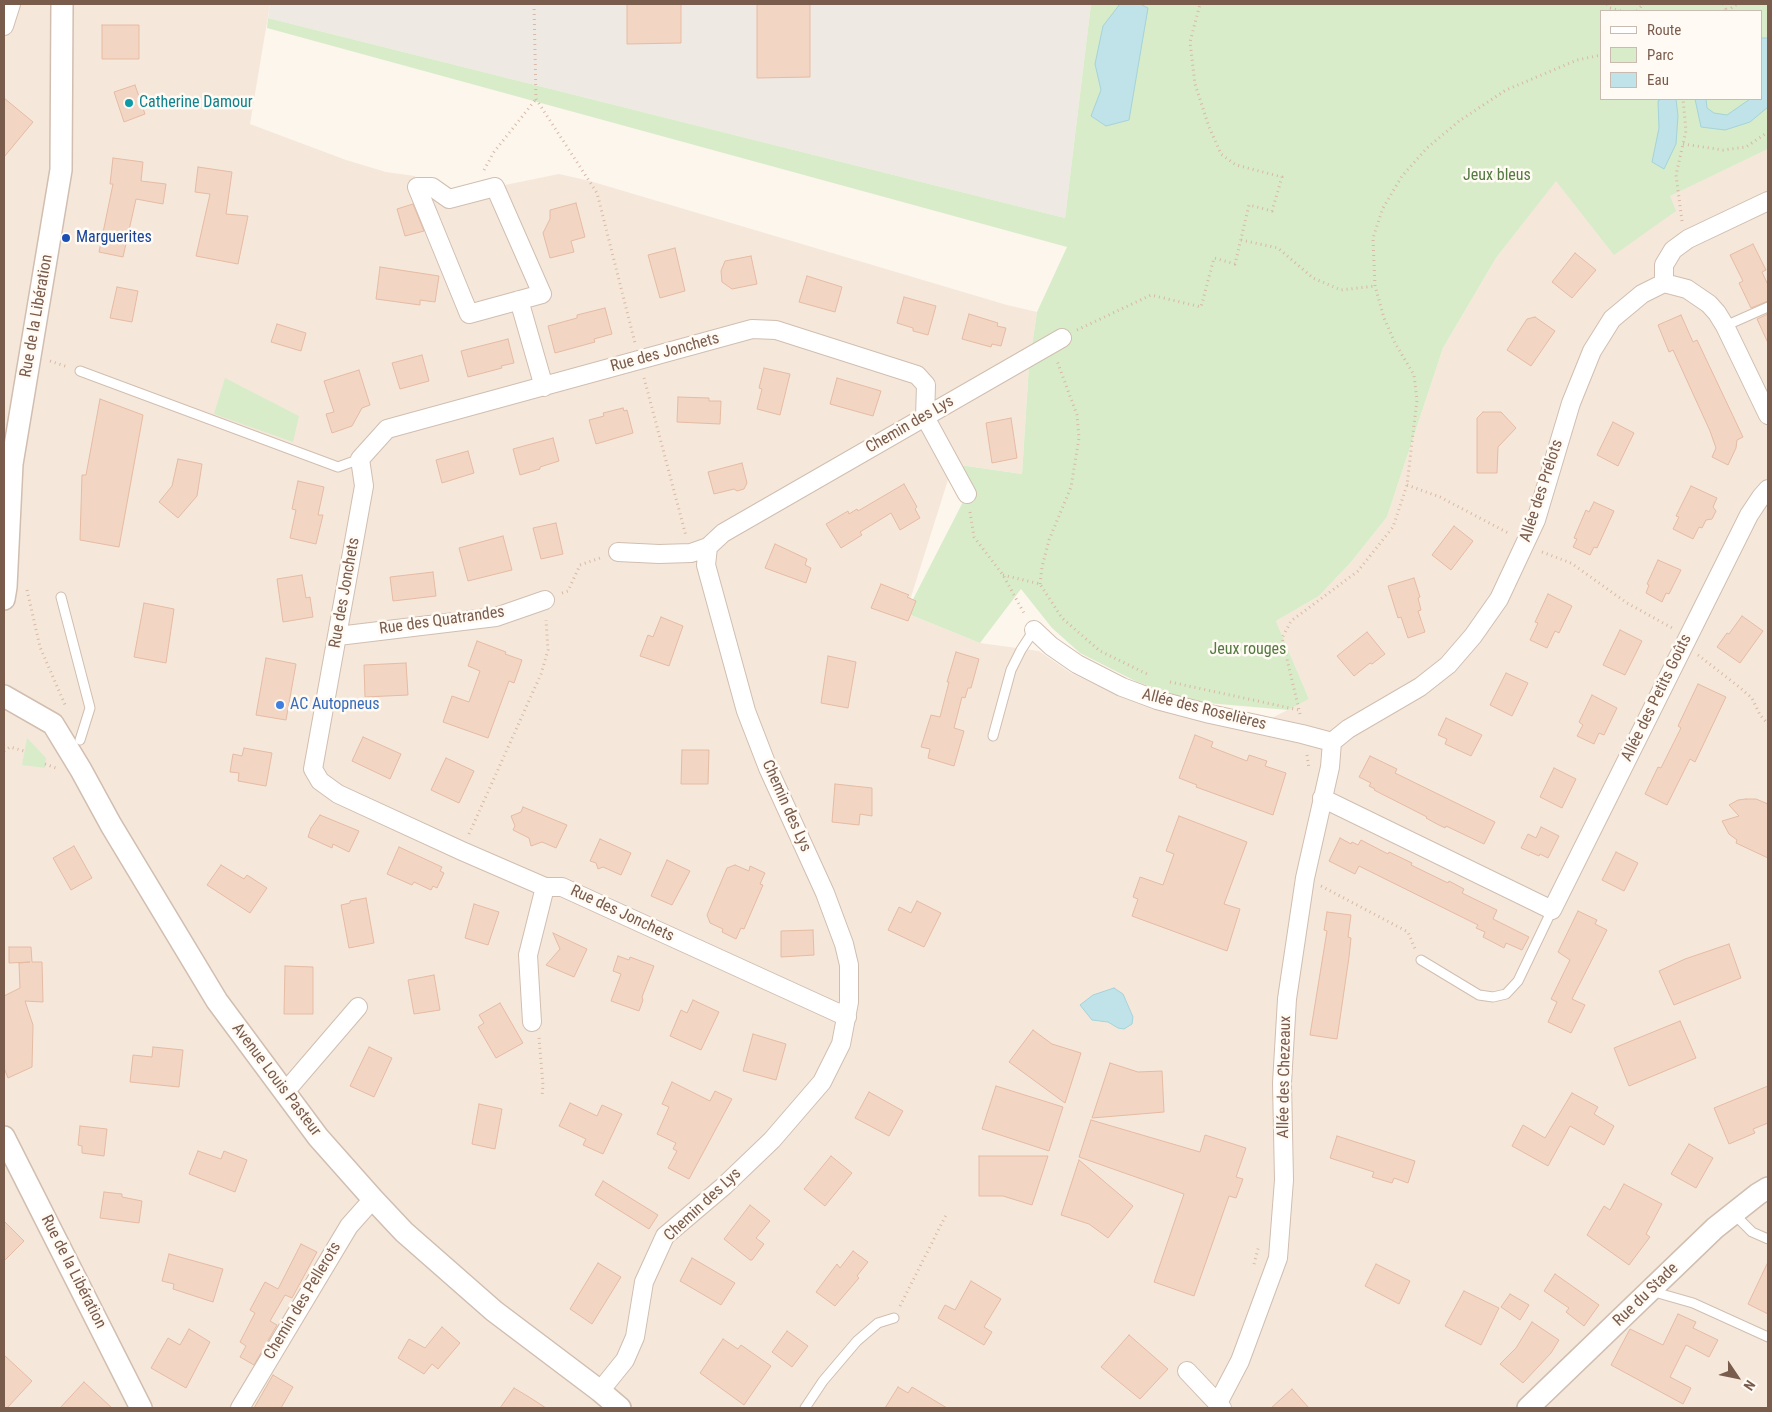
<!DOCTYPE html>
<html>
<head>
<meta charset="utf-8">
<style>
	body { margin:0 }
	#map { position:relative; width:1772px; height:1412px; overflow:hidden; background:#fdf6ec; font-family:"Roboto Condensed",sans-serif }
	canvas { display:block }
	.frame { position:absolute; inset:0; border:5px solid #7a5c4d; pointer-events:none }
	.legend { position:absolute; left:1600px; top:10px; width:162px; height:90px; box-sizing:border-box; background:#fffaf3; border:1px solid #cabbb1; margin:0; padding:6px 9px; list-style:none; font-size:15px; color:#7a5c4d }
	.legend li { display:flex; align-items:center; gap:10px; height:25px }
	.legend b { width:25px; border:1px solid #cabbb1 }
	.north { position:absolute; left:1712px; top:1352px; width:50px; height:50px; -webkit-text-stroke:4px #fffaf3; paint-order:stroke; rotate:124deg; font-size:14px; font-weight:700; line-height:20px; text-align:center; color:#7a5c4d }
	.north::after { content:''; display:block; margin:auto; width:18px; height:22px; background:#7a5c4d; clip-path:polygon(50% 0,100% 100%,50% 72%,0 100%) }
</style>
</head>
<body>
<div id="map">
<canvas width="1772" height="1412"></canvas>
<div class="frame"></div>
<ul class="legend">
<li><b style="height:6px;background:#fff"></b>Route</li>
<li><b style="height:14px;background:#d8ecc9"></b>Parc</li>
<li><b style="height:14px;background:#bfe3e8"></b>Eau</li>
</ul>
<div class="north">N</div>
</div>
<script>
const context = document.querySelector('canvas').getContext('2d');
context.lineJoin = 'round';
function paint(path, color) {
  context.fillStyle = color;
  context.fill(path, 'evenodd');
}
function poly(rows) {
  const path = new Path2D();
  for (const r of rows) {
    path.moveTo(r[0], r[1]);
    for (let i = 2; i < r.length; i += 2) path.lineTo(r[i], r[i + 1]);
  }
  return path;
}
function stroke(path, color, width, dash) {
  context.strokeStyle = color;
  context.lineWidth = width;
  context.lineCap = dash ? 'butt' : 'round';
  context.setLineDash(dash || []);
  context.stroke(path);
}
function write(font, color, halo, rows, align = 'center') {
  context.font = font + ' "Roboto Condensed",sans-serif';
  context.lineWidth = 5;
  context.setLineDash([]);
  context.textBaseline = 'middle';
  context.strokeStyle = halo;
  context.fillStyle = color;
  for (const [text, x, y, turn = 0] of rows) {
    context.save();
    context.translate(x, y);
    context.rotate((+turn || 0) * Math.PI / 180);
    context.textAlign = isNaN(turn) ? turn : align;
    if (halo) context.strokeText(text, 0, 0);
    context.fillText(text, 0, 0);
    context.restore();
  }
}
paint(poly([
	[4,4,270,4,250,124,346,160,386,172,415,176,417,186,449,199,495,187,559,174,590,181,1007,305,1037,312,1029,365,1022,474,953,464,906,613,980,643,1039,651,1071,673,1111,692,1158,704,1256,726,1309,699,1276,621,1319,596,1352,561,1387,517,1443,348,1496,258,1556,180,1669,196,1768,149,1768,1408,4,1408]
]), '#f5e8da');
paint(poly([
	[270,4,1091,4,1065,218,268,18]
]), '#efe9e4');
paint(poly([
	[1091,4,1768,4,1768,149,1670,196,1676,211,1614,255,1556,181,1496,258,1443,348,1387,517,1352,561,1319,596,1276,621,1309,699,1288,710,1196,702,1137,682,1080,653,1052,628,1021,589,980,643,906,613,967,494,953,464,1022,474,1029,365,1037,312,1067,247,267,28,268,18,1065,218],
	[1601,11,1761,11,1761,99,1601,99],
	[225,378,299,416,293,442,214,414],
	[27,738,46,758,45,768,22,765]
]), '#d8ecc9');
const water = poly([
	[1120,4,1140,4,1148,8,1129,120,1106,126,1091,116,1101,90,1095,64,1103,26,1120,4],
	[1761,38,1768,38,1768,107,1750,122,1725,130,1701,127,1695,99,1706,99,1707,108,1714,113,1727,115,1750,99,1761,99,1761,38],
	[1661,99,1676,99,1678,116,1676,144,1664,169,1652,162,1659,128,1658,101,1661,99],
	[1114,988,1123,994,1133,1017,1132,1024,1124,1029,1118,1028,1108,1022,1092,1020,1080,1005,1093,995,1114,988]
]);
paint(water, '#bfe3e8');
stroke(water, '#a5d3da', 1);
const building = poly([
	[627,4,681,4,681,43,627,44,627,4],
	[757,4,810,4,810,77,757,78,757,4],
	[102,25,139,25,139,59,102,59,102,25],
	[135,85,145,114,124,122,114,92,135,85],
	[4,98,33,122,4,157,4,98],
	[113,158,143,162,141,181,166,184,163,204,136,199,123,257,99,252,113,184,110,184,113,158],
	[198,167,232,172,226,214,248,216,238,264,196,256,210,194,195,192,198,167],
	[576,203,585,237,571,241,574,252,550,258,543,233,550,219,550,210,576,203],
	[413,204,424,231,405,236,397,209,413,204],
	[1753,244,1766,270,1762,272,1768,285,1768,301,1751,308,1739,283,1743,281,1730,255,1753,244],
	[675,248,685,291,660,298,648,255,675,248],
	[1575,253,1596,270,1572,298,1552,282,1575,253],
	[751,256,757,284,732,289,722,282,721,271,725,261,751,256],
	[380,267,439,276,435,302,420,300,420,305,376,299,380,267],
	[807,276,842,287,835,312,799,302,807,276],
	[117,287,138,291,132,322,110,318,117,287],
	[904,297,936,306,928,335,913,331,913,328,897,323,904,297],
	[605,308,612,334,594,339,595,342,555,353,548,326,577,318,577,315,605,308],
	[969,314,998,323,997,326,1006,328,1001,346,992,344,991,347,962,339,969,314],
	[1768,314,1768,343,1757,319,1768,314],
	[1681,315,1693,342,1697,340,1743,437,1737,440,1736,448,1728,465,1712,457,1716,448,1710,431,1673,350,1669,352,1658,325,1681,315],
	[1535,317,1555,331,1531,366,1507,350,1527,319,1535,317],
	[277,324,306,333,301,351,271,342,277,324],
	[508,339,514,363,501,366,502,368,468,377,461,351,508,339],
	[422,355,429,381,400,389,392,363,422,355],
	[764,368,790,374,780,415,757,409,762,389,759,388,764,368],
	[359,370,370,405,362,408,352,426,332,433,326,414,334,412,324,381,359,370],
	[837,378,881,391,873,416,830,404,837,378],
	[678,397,709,398,709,401,721,401,720,424,677,422,678,397],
	[100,399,143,415,119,547,80,540,82,475,86,475,100,399],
	[623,408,624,411,627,410,633,433,596,444,589,420,604,416,603,413,623,408],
	[1483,412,1501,412,1516,428,1498,447,1497,473,1477,473,1477,418,1483,412],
	[1011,418,1017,458,992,463,986,423,1011,418],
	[1613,422,1634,433,1618,466,1597,455,1613,422],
	[553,438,559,461,540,467,540,469,520,475,513,449,553,438],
	[468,451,474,473,442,483,436,460,468,451],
	[178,459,202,464,197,496,178,518,159,502,172,486,178,459],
	[742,463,747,483,744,489,737,491,734,489,714,494,708,472,742,463],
	[298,481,324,487,318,515,323,515,316,544,290,538,296,510,292,509,298,481],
	[904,484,917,507,915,509,920,518,900,530,891,513,860,532,862,535,841,548,826,524,848,511,849,514,857,509,858,511,904,484],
	[1691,486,1717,498,1713,507,1716,511,1712,519,1706,520,1702,528,1699,527,1693,539,1673,529,1679,517,1676,516,1691,486],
	[1594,502,1614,511,1597,548,1594,547,1590,555,1573,547,1577,539,1574,538,1586,510,1589,512,1594,502],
	[556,523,563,554,541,559,533,528,556,523],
	[1454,526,1473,541,1451,570,1432,555,1454,526],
	[503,536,512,570,468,581,459,548,503,536],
	[775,544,807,559,805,565,811,568,806,583,765,568,775,544],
	[1658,560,1681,570,1669,594,1666,593,1662,602,1646,593,1649,585,1647,584,1658,560],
	[433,572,436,596,393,601,390,577,433,572],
	[302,575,306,598,310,597,313,617,283,622,277,579,302,575],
	[1414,578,1420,597,1418,598,1421,610,1418,611,1425,632,1408,638,1401,617,1398,618,1388,586,1414,578],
	[881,584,909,595,907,597,916,601,908,621,871,608,881,584],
	[1548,594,1572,606,1559,633,1555,631,1547,648,1530,640,1538,623,1535,622,1548,594],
	[144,603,174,609,166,663,134,657,144,603],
	[1742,616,1763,631,1740,663,1717,647,1727,633,1729,634,1742,616],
	[661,617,683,626,669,666,640,656,648,635,653,637,661,617],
	[1620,630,1642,641,1625,675,1603,665,1620,630],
	[1367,632,1385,654,1372,664,1370,663,1354,676,1337,656,1367,632],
	[477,641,506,652,505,654,522,660,514,683,509,681,488,738,443,722,452,696,469,702,480,671,468,666,477,641],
	[956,652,979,659,971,688,968,688,965,698,962,697,954,728,964,731,954,766,928,758,930,749,921,747,931,715,940,717,949,682,947,682,956,652],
	[828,656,856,662,848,708,821,703,828,656],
	[266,658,296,664,286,720,256,715,266,658],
	[406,663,408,695,365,697,364,665,406,663],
	[1506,673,1528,683,1512,716,1490,705,1506,673],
	[1698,684,1726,697,1695,762,1690,759,1667,805,1645,794,1658,767,1661,768,1681,728,1678,726,1698,684],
	[1592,695,1617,708,1604,735,1599,733,1594,744,1577,736,1583,725,1579,722,1592,695],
	[1446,718,1482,735,1471,756,1445,744,1447,739,1438,735,1446,718],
	[1195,735,1213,742,1211,747,1247,761,1249,755,1267,761,1265,766,1286,773,1273,815,1196,787,1197,785,1179,778,1195,735],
	[363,737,401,754,390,779,352,761,363,737],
	[244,748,272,753,266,786,238,781,239,773,230,772,233,754,242,756,244,748],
	[682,750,709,750,708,784,681,784,682,750],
	[1370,756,1397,769,1395,773,1495,822,1484,844,1446,826,1445,828,1435,823,1426,818,1427,817,1374,790,1375,789,1369,786,1371,783,1359,777,1370,756],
	[446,758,474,771,459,803,431,790,446,758],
	[1554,768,1576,779,1562,808,1540,797,1554,768],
	[835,784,872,788,872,816,860,814,859,825,832,822,835,784],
	[1746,799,1756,799,1768,804,1768,858,1736,843,1737,840,1729,834,1722,821,1739,816,1729,805,1738,800,1746,799],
	[523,807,567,825,556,848,542,842,531,846,529,838,513,830,515,826,511,816,521,812,523,807],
	[320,815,359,831,349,852,333,844,332,848,308,837,311,828,320,815],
	[1179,816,1247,842,1224,904,1240,909,1227,951,1132,916,1138,899,1133,897,1140,877,1163,885,1174,854,1166,851,1179,816],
	[1541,827,1559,836,1548,858,1540,854,1539,856,1521,848,1528,834,1536,838,1541,827],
	[1340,838,1351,844,1352,842,1358,845,1361,840,1388,854,1389,852,1412,863,1411,865,1448,883,1449,881,1464,889,1462,893,1497,910,1493,919,1529,937,1522,950,1506,943,1504,948,1483,937,1485,932,1476,928,1478,925,1359,866,1355,874,1329,861,1340,838],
	[600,839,631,853,621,875,603,867,598,869,596,863,590,861,600,839],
	[74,846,92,878,71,890,53,858,74,846],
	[399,847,442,867,440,871,444,873,437,888,433,886,431,890,414,882,412,885,387,874,399,847],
	[1616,852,1638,863,1624,891,1602,880,1616,852],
	[667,860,690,871,672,905,651,896,667,860],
	[221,865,244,879,247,875,267,888,250,913,207,885,221,865],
	[735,865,749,871,750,866,765,873,760,884,763,885,744,929,741,928,736,939,722,932,723,929,710,923,707,915,727,868,735,865],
	[366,898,374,943,349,948,341,905,350,903,350,901,366,898],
	[917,901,941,913,924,947,888,930,899,907,911,913,917,901],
	[474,904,499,912,488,945,465,938,474,904],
	[1578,911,1597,920,1595,924,1607,930,1572,999,1585,1005,1571,1033,1548,1022,1557,1002,1551,999,1570,960,1558,952,1578,911],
	[1327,912,1351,915,1348,937,1351,938,1349,957,1337,1039,1310,1035,1327,931,1324,930,1327,912],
	[813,930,814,955,781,957,781,931,813,930],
	[553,933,587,949,574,977,546,965,560,949,553,933],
	[1729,944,1741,978,1674,1005,1659,971,1685,959,1729,944],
	[9,947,31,947,32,962,42,962,43,1002,25,1001,33,1025,32,1067,8,1078,4,1068,4,996,20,988,19,963,30,962,9,963,9,947],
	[618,956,629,960,630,957,654,966,642,997,643,1000,639,1011,611,1001,621,974,613,971,618,956],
	[285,966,313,967,313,1014,284,1014,285,966],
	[434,975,440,1010,414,1014,408,980,434,975],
	[693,1000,719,1012,701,1050,670,1036,681,1010,687,1013,693,1000],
	[500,1003,523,1043,496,1058,478,1027,484,1023,479,1015,500,1003],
	[1680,1021,1696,1058,1629,1086,1614,1048,1680,1021],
	[1033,1030,1052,1044,1081,1053,1065,1103,1009,1062,1033,1030],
	[753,1034,786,1044,776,1080,743,1071,753,1034],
	[153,1047,183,1050,179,1087,130,1082,133,1055,152,1057,153,1047],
	[369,1047,392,1058,374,1097,350,1086,369,1047],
	[1110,1063,1138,1072,1162,1071,1164,1112,1092,1118,1110,1063],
	[672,1082,710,1101,715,1091,732,1099,689,1179,668,1168,677,1151,673,1149,676,1143,657,1134,669,1107,662,1104,672,1082],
	[996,1086,1063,1107,1049,1151,982,1129,996,1086],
	[1768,1086,1768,1123,1753,1129,1755,1133,1729,1144,1714,1108,1768,1086],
	[869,1092,903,1111,889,1136,855,1118,869,1092],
	[1572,1093,1598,1107,1594,1114,1614,1126,1604,1145,1570,1126,1548,1166,1512,1146,1523,1125,1545,1138,1572,1093],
	[570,1103,597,1116,602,1105,622,1114,603,1154,583,1145,586,1139,559,1126,570,1103],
	[479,1104,502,1109,495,1149,472,1144,479,1104],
	[1091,1120,1200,1152,1205,1135,1246,1148,1236,1177,1243,1179,1236,1198,1229,1196,1194,1296,1154,1282,1184,1194,1079,1157,1091,1120],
	[80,1126,107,1129,104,1156,82,1153,82,1146,78,1145,80,1126],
	[1337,1136,1415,1161,1408,1183,1394,1178,1392,1183,1372,1177,1374,1172,1330,1158,1337,1136],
	[1689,1144,1713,1158,1696,1188,1671,1174,1689,1144],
	[198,1151,221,1159,224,1151,247,1160,235,1192,189,1174,198,1151],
	[831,1156,852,1173,825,1206,804,1189,831,1156],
	[979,1156,1048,1156,1032,1205,1003,1196,979,1196,979,1156],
	[1079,1160,1133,1206,1108,1238,1089,1224,1061,1215,1079,1160],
	[603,1181,658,1215,649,1229,595,1195,603,1181],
	[1624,1184,1662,1204,1646,1234,1650,1237,1629,1265,1587,1235,1604,1206,1610,1210,1624,1184],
	[104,1192,122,1194,122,1197,142,1201,139,1223,100,1218,104,1192],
	[750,1205,770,1221,756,1238,764,1244,752,1260,750,1260,724,1239,750,1205],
	[4,1221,24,1241,4,1261,4,1221],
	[301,1244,317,1252,292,1298,285,1295,270,1321,277,1325,254,1365,240,1357,246,1346,240,1342,255,1313,250,1310,265,1282,278,1289,301,1244],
	[853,1251,868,1262,857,1276,859,1278,835,1306,816,1292,837,1264,840,1268,853,1251],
	[169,1254,223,1269,213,1302,173,1289,174,1284,162,1281,169,1254],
	[692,1258,735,1283,721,1305,680,1281,692,1258],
	[1768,1262,1768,1314,1748,1304,1768,1262],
	[598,1263,621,1277,592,1324,570,1309,598,1263],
	[1376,1264,1410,1281,1399,1304,1365,1286,1376,1264],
	[1555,1274,1599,1305,1584,1326,1566,1312,1569,1308,1544,1291,1555,1274],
	[971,1281,1001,1299,984,1327,992,1332,984,1345,938,1318,945,1305,955,1310,971,1281],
	[1464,1291,1499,1308,1481,1345,1445,1326,1464,1291],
	[1510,1294,1529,1305,1520,1320,1501,1307,1510,1294],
	[1678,1314,1696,1322,1693,1328,1718,1340,1709,1357,1686,1345,1670,1377,1691,1388,1683,1404,1611,1365,1630,1329,1663,1345,1678,1314],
	[1532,1322,1559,1340,1551,1353,1523,1383,1500,1364,1516,1348,1532,1322],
	[442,1327,460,1343,438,1369,432,1364,424,1374,398,1358,409,1339,425,1348,442,1327],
	[189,1329,210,1342,186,1388,151,1368,168,1338,180,1345,189,1329],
	[787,1331,808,1346,792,1367,772,1352,787,1331],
	[1129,1335,1168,1369,1140,1399,1101,1367,1129,1335],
	[723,1339,738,1349,741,1345,771,1366,744,1405,700,1373,723,1339],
	[4,1355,32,1381,7,1408,4,1408,4,1355],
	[273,1375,293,1387,281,1408,254,1408,273,1375],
	[84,1382,112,1408,60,1408,84,1382],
	[898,1387,908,1393,912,1387,947,1408,885,1408,898,1387],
	[514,1388,529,1397,546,1408,500,1408,514,1388],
	[1292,1389,1309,1408,1271,1408,1292,1389]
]);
paint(building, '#f3d5c3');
stroke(building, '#e6bba3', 1);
const service = poly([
	[1725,326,1768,307],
	[80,371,338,467,360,459],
	[61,597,90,708,80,740],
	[993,736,1011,670,1021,650,1034,630],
	[1421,960,1479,995,1493,997,1506,994,1518,981,1552,910],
	[1734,1214,1752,1232,1768,1239],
	[1651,1291,1693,1303,1768,1337],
	[805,1408,823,1381,857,1341,878,1323,894,1318]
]);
const minor = poly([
	[4,26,11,4],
	[417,187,432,187,449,199,495,187,542,294,469,314,417,187],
	[1664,283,1687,289,1709,304,1717,313,1725,326,1768,415],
	[1664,283,1664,265,1673,250,1688,239,1768,201],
	[519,300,544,387],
	[618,552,659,554,691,553,708,547],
	[1034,630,1051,646,1077,664,1122,687,1157,700,1210,714,1302,734,1332,742],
	[338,636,496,617,545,600],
	[1332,742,1348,729,1420,687,1448,665,1473,636,1499,599,1536,520,1571,403,1592,351,1612,319,1642,294,1664,283],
	[1322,798,1552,910,1749,515,1761,497,1768,489],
	[847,1017,562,887,545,887,462,851,338,794,320,781,313,769,364,486,360,459,387,429,752,329,776,330,917,375,926,385,925,417,967,494],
	[532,1022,528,955,545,887],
	[285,1092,358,1007],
	[1187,1371,1222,1408],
	[600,1391,625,1360,635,1337,644,1282,665,1236,724,1186,772,1140,822,1082,841,1044,849,1002,849,965,844,944,825,893,768,768,746,711,706,565,708,547,723,533,1062,338],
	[1218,1403,1240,1361,1278,1258,1284,1180,1282,1083,1287,999,1305,878,1330,767,1332,742],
	[240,1408,349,1226,373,1199]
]);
const tertiary = poly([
	[4,599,6,587,12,464,61,170,62,4],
	[4,696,53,724,81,770,111,825,217,1001,318,1137,373,1199,404,1232,494,1311,600,1391,620,1408],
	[4,1137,141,1408],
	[1528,1408,1715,1228,1758,1194,1768,1188]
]);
stroke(service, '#d1beb0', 11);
stroke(minor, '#d1beb0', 20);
stroke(tertiary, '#d1beb0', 24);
stroke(poly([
	[534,4,536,99,597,193,635,343],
	[1607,4,1610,8,1621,11],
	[1723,4,1727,11],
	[1637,11,1643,4],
	[1727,11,1737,4],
	[1683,144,1723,150,1746,147,1768,132],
	[484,170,494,152,536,99],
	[1682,221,1676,175,1686,131,1683,99],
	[1241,240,1278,248,1313,278,1341,290,1375,286],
	[1077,330,1151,295,1201,307,1214,258,1235,264,1249,205,1272,211,1282,177,1236,165,1221,154,1209,127,1195,84,1190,42,1200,4],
	[50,361,68,367],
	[644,378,686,536],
	[1407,485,1440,497,1510,534],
	[970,512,974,537,1003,575,1025,615],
	[1542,552,1571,563,1627,603,1674,629],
	[1003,575,1040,584,1062,618,1100,651,1147,674],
	[1040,584,1042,567,1049,540,1071,487,1079,438,1077,415,1057,361],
	[27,590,40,647,66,707],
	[562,593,568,591,580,565,600,558],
	[1698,655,1738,686,1752,698,1760,715,1768,724],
	[1170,682,1299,710],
	[1300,714,1282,638,1291,621,1358,571,1393,527,1407,485,1417,400,1414,375,1395,343,1384,318,1375,286,1373,238,1383,208,1402,176,1427,148,1459,121,1506,90,1577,60,1601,55],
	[4,751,10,747,24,751],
	[1307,755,1309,769],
	[45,764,56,768],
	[469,834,541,674,548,650,546,620],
	[1321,886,1408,932,1415,949],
	[539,1038,543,1085,542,1096],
	[1254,1264,1259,1245],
	[900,1306,947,1213]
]), '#d9b8a5', 3, [1, 4]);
stroke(service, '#fff', 9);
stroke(minor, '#fff', 18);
stroke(tertiary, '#fff', 21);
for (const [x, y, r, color] of [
	[129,103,5,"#0f9aa8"],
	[66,238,5,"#1a4fb4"],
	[280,705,5,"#3f7fe0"]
]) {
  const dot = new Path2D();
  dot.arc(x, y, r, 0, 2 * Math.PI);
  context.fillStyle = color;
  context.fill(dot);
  stroke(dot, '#fffaf3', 2);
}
write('16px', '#0d838f', '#fffaf3', [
	["Catherine Damour",139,103]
], 'left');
write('16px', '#537a41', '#fffaf3', [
	["Jeux bleus",1497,176],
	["Jeux rouges",1248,650]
]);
write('16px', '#164399', '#fffaf3', [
	["Marguerites",76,238]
], 'left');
write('16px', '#7a5c4d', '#fffaf3', [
	["Rue de la Libération",37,316,-80],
	["Rue des Jonchets",665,353,-15],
	["Chemin des Lys",910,425,-30],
	["Allée des Prélots",1542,491,-72],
	["Rue des Jonchets",345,593,-80],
	["Rue des Quatrandes",442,621,-8],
	["Allée des Petits Goûts",1657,698,-64],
	["Allée des Roselières",1204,710,14],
	["Chemin des Lys",786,806,66],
	["Rue des Jonchets",622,914,25],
	["Allée des Chezeaux",1285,1077,-89],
	["Avenue Louis Pasteur",276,1080,53],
	["Chemin des Lys",703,1205,-43],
	["Rue de la Libération",73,1272,63],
	["Rue du Stade",1646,1295,-44],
	["Chemin des Pellerots",303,1301,-59]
]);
write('16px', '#366cbe', '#fffaf3', [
	["AC Autopneus",290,705]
], 'left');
</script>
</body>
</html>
